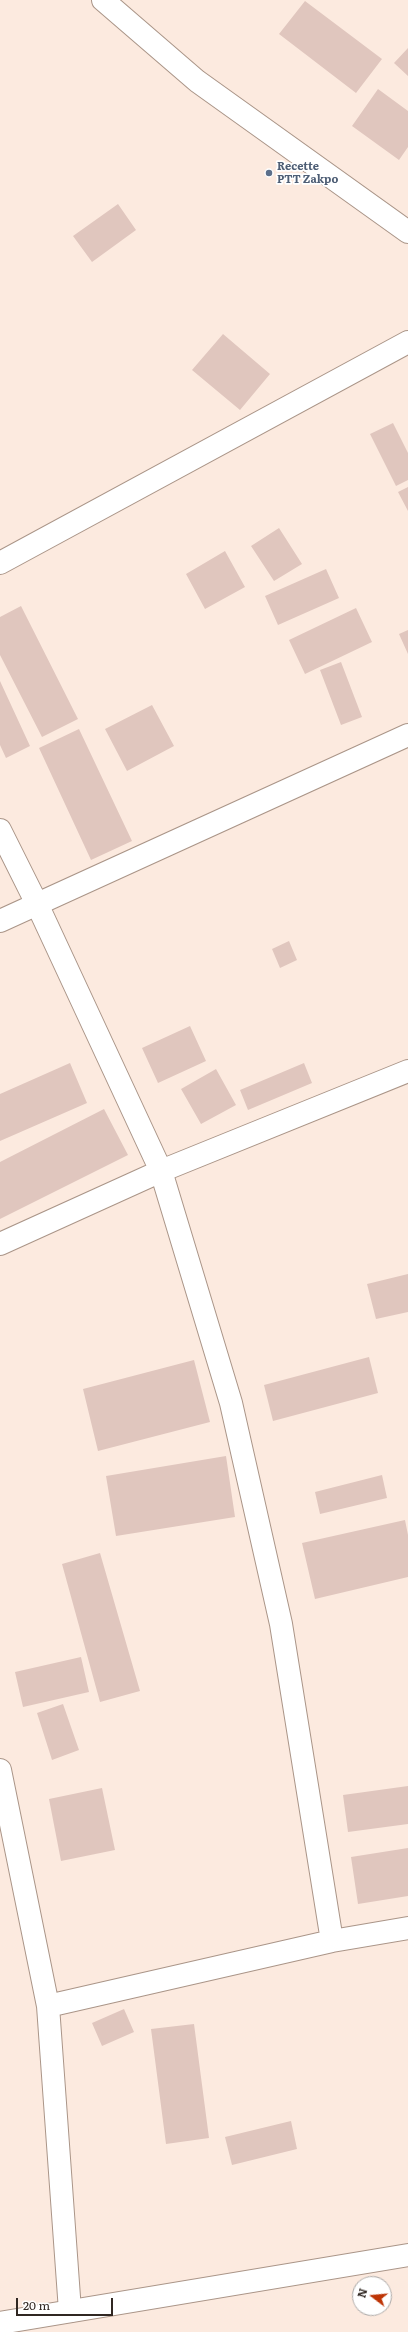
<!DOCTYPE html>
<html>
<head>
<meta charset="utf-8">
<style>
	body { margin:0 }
	#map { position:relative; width:408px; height:2332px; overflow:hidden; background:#fceadf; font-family:Literata,serif }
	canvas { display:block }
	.north { position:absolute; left:352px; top:2276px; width:40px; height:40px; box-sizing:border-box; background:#fff; border:1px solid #aca9a7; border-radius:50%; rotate:286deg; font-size:11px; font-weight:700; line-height:16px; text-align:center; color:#302722 }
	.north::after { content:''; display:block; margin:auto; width:14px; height:18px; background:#be3506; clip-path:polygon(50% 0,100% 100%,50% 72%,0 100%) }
	.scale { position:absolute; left:16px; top:2298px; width:97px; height:18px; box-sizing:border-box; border:2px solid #302722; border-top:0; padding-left:5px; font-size:12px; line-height:14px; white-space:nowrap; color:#302722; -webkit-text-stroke:3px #fff; paint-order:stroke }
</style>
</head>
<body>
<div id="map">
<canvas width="408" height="2332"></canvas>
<div class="north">N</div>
<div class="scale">20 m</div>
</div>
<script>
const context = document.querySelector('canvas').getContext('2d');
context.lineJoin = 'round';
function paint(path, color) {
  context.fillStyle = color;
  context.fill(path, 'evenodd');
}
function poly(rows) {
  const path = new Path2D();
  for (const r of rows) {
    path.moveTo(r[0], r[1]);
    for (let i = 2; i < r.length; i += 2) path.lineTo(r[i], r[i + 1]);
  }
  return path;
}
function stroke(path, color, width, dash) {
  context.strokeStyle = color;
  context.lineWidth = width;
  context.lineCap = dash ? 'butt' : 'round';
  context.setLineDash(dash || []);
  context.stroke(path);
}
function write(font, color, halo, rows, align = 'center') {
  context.font = font + ' Literata,serif';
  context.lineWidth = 3.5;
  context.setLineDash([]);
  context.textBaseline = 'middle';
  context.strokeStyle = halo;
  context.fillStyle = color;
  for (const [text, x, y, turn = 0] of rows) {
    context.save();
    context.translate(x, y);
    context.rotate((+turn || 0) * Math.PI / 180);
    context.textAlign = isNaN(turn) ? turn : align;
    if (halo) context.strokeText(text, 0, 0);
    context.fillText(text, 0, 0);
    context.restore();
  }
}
paint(poly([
	[305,1,382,59,356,93,279,34],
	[408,48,408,76,394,63],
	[378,89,408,111,408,147,399,160,352,126],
	[118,204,136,230,92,262,73,236],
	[223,334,270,374,240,410,192,370],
	[393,423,408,453,408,480,396,486,370,434],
	[408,487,408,511,398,492],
	[279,528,302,564,274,581,251,546],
	[225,551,245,587,205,609,186,574],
	[326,569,339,598,278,625,265,596],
	[21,606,78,719,42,737,0,655,0,617],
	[356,608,372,642,305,674,289,640],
	[408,630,408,654,399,634],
	[341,662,362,717,341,725,320,670],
	[0,681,30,746,6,758,0,745],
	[152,705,174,746,127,771,105,729],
	[79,729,132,841,91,860,39,748],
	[289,941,297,960,280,968,272,949],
	[190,1026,206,1061,158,1083,142,1048],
	[70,1063,87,1103,0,1141,0,1094],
	[304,1063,312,1083,248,1110,240,1090],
	[216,1069,236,1105,201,1124,181,1089],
	[104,1109,128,1155,0,1219,0,1162],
	[408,1274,408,1312,376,1319,367,1284],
	[369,1357,378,1393,273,1421,264,1385],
	[194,1360,210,1422,98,1451,83,1389],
	[226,1456,235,1517,116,1536,106,1476],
	[382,1475,387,1498,320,1514,315,1492],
	[405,1520,408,1535,408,1577,315,1599,302,1543],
	[100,1553,140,1691,100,1702,62,1564],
	[81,1657,89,1692,23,1707,15,1672],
	[63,1704,79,1750,52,1760,37,1713],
	[408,1786,408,1824,348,1832,343,1795],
	[102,1788,115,1850,61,1861,49,1799],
	[408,1848,408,1896,358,1904,351,1857],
	[124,2009,134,2032,102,2046,92,2023],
	[194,2024,209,2138,166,2144,151,2029],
	[291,2121,297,2149,232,2165,225,2137]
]), '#e0c6be');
const street = poly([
	[103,0,197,81,408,232],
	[0,563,408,342],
	[0,830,37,904,161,1171,231,1403,281,1624,332,1941],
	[0,921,408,735],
	[0,1244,161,1171,408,1071],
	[0,1770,48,2006,70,2311],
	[48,2006,332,1941,408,1928]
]);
const secondary = poly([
	[0,2323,408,2255]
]);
stroke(street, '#aa9588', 24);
stroke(secondary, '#aa9588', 24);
stroke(street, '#fff', 22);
stroke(secondary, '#fff', 22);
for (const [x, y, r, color] of [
	[269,173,4,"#5c6f8a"]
]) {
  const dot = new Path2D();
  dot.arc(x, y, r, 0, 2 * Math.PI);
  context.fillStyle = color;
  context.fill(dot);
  stroke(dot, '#fff', 1.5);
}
write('bold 11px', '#4e5e75', '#fff', [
	["Recette",277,167],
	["PTT Zakpo",277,180]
], 'left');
</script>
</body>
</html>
